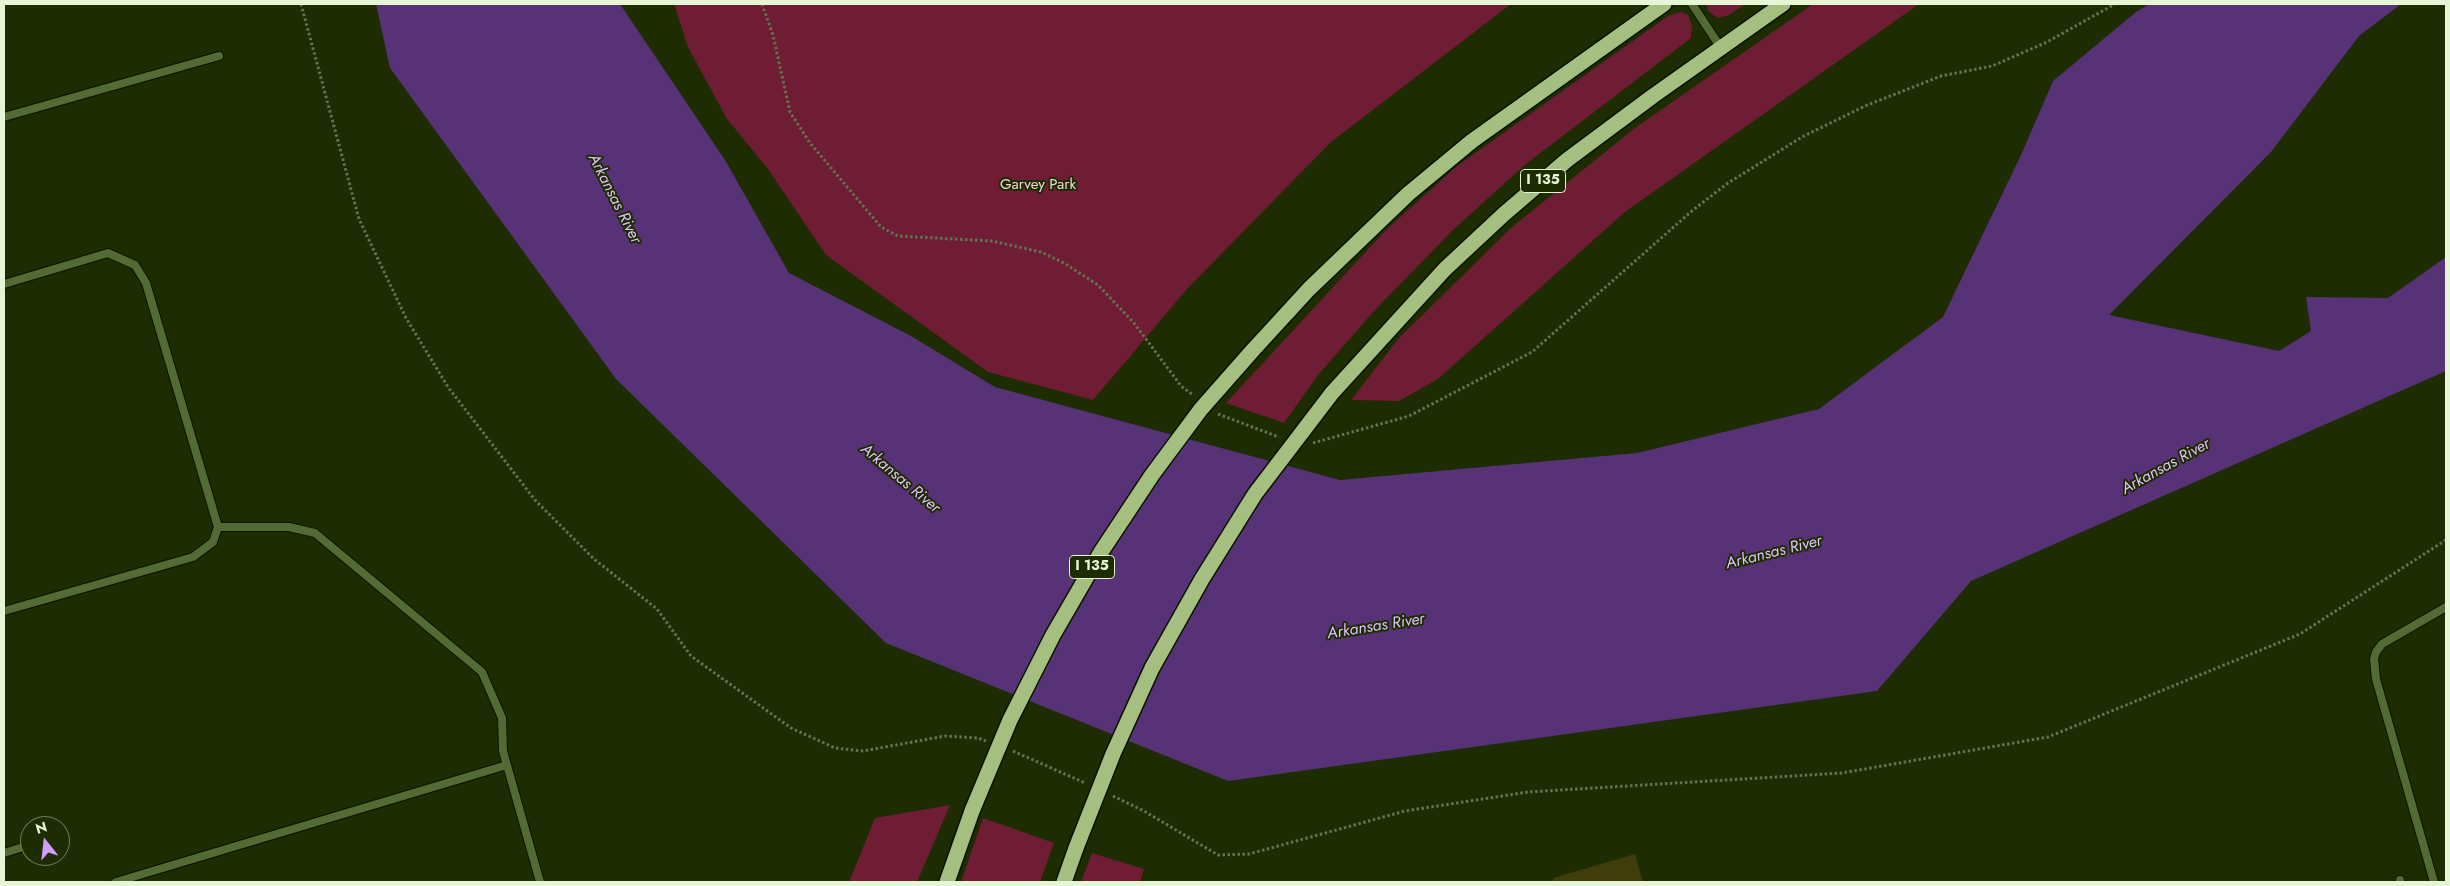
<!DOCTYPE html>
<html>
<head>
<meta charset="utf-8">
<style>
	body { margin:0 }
	#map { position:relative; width:2450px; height:886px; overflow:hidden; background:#1d2c01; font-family:Jost,sans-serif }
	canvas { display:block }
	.frame { position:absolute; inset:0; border:5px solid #e7f5d7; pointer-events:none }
	.north { position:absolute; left:20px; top:816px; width:50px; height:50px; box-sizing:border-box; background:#1d2c01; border:1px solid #6e7c57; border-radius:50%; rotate:344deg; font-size:14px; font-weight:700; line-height:20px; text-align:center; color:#e7f5d7 }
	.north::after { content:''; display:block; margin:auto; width:18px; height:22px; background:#d09dfe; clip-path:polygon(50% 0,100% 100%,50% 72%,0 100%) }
</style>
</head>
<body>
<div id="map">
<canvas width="2450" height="886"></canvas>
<div class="frame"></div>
<div class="north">N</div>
</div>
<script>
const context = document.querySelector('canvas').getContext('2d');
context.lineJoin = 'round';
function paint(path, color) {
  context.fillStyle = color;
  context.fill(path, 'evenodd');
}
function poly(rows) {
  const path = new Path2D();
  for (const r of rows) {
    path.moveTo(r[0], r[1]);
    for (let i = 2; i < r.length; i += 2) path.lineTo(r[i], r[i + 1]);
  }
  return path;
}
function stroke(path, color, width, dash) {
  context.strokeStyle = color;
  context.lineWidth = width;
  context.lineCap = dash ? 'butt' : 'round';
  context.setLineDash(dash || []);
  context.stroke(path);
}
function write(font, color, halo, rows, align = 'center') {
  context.font = font + ' Jost,sans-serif';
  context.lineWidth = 4;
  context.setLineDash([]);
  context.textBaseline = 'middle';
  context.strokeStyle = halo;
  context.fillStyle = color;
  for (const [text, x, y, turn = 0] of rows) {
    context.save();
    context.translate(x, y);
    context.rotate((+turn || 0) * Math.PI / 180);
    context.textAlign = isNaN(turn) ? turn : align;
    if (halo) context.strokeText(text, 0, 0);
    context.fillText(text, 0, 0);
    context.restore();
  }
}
paint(poly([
	[674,4,1511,4,1331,142,1188,288,1093,400,988,372,826,255,768,169,727,119,688,47],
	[1707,4,1745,4,1729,15,1718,18,1708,11],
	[1813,4,1919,4,1625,212,1438,379,1399,401,1351,400,1399,338,1512,227,1635,128],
	[1681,12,1688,15,1692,25,1691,38,1526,164,1453,230,1376,309,1318,375,1284,423,1226,403,1385,231,1457,166,1668,16],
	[950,805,917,882,849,882,875,818],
	[983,818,1054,843,1040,882,961,882],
	[1092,853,1144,869,1140,882,1081,882]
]), '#6e1d34');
paint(poly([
	[376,4,620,4,725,160,789,273,911,336,995,387,1340,480,1637,453,1819,409,1943,317,2021,155,2053,81,2136,12,2149,4,2401,4,2359,36,2271,152,2109,315,2279,351,2311,331,2306,297,2388,298,2446,257,2446,371,1971,581,1877,691,1228,781,886,643,616,379,390,68]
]), '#583277');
paint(poly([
	[1635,854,1643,882,1553,882,1553,878]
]), '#3f3d0a');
const service = poly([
	[1692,4,1721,48],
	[4,117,219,56],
	[4,284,108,253,135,265,146,283,218,527,213,542,193,557,4,611],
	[218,527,289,527,315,533,482,672,502,718,503,751,540,882],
	[4,853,23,847],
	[2400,880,2400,882],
	[116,882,507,765],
	[2434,882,2376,679,2374,659,2376,652,2382,644,2446,607]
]);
const motorway = poly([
	[1253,350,1309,289,1408,194,1472,141,1664,4],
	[1332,393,1445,269,1504,214,1567,160,1653,96,1783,4],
	[947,882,972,811],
	[1064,882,1076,848]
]);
stroke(service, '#091300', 10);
stroke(motorway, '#091300', 18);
stroke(poly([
	[301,4,359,219,406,318,448,387,535,500,594,559,657,609,691,656,791,728,835,748,863,751,945,736,978,738,986,741],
	[762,4,773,35,790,112,810,143,881,227,898,236,992,241,1041,252,1064,263,1098,285,1134,323,1181,386,1193,395],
	[1218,414,1279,437],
	[1313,443,1409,416,1532,352,1693,210,1728,183,1802,137,1865,106,1941,76,1992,66,2047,42,2115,4],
	[1013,751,1085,783],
	[1113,796,1144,811,1218,855,1249,854,1405,811,1528,792,1842,773,2048,737,2300,634,2446,540]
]), '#64734d', 3, [2.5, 2.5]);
stroke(service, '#536a32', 8);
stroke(motorway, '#a4bf7f', 15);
const motorwayBridge = poly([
	[972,811,1010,720,1053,635,1101,552,1152,475,1201,409,1253,350],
	[1076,848,1113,754,1152,668,1202,579,1255,494,1332,393]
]);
stroke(motorwayBridge, '#091300', 18, []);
stroke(motorwayBridge, '#a4bf7f', 15);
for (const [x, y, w] of [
	[1543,181,45],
	[1092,567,45]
]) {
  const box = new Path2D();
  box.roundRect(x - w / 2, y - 11.5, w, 23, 4);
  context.fillStyle = '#1d2c01';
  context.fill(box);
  stroke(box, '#e7f5d7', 1);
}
write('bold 14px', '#e7f5d7', null, [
	["I 135",1543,181],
	["I 135",1092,567]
]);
write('15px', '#f0d6da', '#1d2c01', [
	["Garvey Park",1038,185]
]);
write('italic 16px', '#dfc1fd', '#1d2c01', [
	["Arkansas River",614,199,63],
	["Arkansas River",2166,467,-29],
	["Arkansas River",900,479,40],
	["Arkansas River",1774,553,-14],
	["Arkansas River",1376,627,-9]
]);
</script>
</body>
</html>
